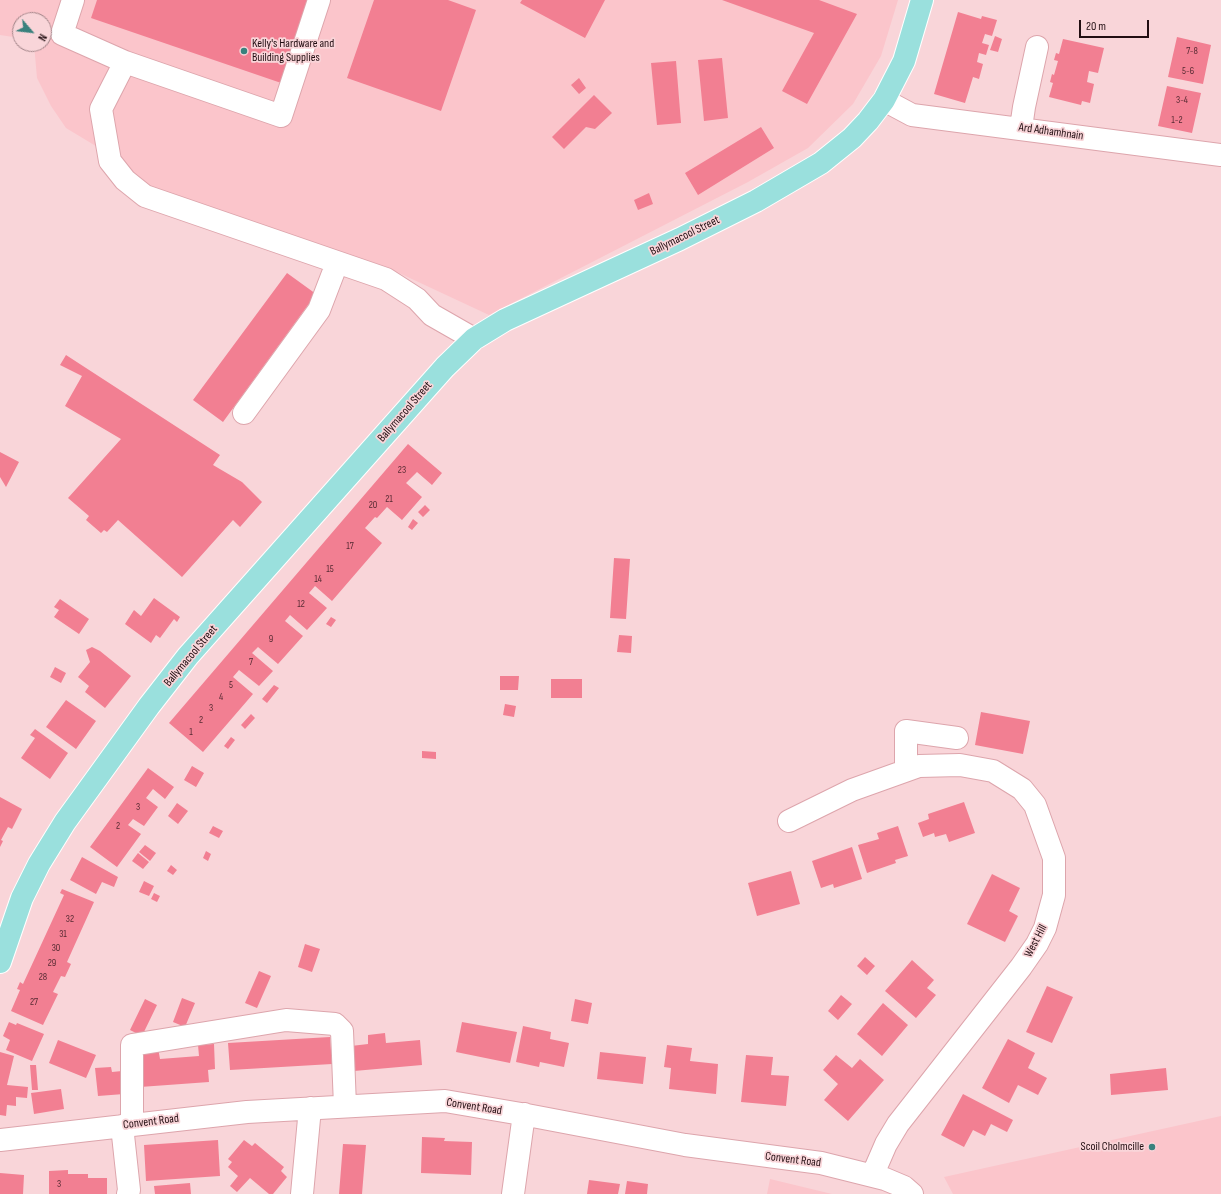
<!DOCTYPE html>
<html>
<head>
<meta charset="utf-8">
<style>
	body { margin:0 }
	#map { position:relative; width:1221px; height:1194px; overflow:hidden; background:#f9d5d9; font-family:"Sofia Sans Condensed",sans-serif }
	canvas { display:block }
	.north { position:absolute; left:12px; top:12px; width:40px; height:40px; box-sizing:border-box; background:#f9d5d9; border:1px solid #a38589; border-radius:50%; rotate:118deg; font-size:11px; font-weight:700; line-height:16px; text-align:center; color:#220e12 }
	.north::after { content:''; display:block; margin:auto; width:14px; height:18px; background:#39817d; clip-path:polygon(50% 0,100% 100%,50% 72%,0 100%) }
	.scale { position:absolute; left:1079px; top:20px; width:70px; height:18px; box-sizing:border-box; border:2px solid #220e12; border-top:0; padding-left:5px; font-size:12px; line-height:14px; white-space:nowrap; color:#220e12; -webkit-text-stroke:3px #f9d5d9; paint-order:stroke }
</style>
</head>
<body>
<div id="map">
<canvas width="1221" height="1194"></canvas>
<div class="north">N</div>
<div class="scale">20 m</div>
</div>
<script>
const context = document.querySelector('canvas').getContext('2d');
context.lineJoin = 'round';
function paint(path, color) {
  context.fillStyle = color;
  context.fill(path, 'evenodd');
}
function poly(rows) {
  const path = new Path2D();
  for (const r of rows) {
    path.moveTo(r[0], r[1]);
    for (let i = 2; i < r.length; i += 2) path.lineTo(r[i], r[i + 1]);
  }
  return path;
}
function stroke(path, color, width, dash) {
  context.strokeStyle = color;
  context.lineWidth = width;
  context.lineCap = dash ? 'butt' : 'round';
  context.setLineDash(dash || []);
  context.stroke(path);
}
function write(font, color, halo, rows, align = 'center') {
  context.font = font + ' "Sofia Sans Condensed",sans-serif';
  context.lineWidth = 3.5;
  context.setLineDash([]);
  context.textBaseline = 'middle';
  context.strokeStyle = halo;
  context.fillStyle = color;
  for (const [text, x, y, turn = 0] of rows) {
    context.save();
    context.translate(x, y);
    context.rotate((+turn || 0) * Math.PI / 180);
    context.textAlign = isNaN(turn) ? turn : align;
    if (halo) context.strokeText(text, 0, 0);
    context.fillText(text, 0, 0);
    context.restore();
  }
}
paint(poly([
	[0,0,898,0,881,56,853,104,808,148,748,182,489,315,384,266,192,205,137,181,114,157,66,128,51,106,37,78,34,44,44,44,44,20,20,20,20,38,0,35],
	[1221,1116,1221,1194,953,1194,944,1177],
	[770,1179,832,1194,767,1194]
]), '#fbc5cb');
paint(poly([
	[97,0,316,0,287,85,91,18],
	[374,0,448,0,476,10,441,111,347,78],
	[522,0,605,0,585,38,520,3],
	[722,0,819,0,857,14,807,104,782,91,814,33],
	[958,12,981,19,982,16,997,20,992,36,985,34,982,43,989,45,986,55,979,53,977,62,983,64,979,79,973,77,965,103,934,94],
	[995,36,1002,39,998,52,990,50],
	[1177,37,1211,45,1203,84,1168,77],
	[1063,39,1104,48,1098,73,1089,71,1087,82,1094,84,1090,103,1082,101,1081,105,1049,97,1053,83,1050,82,1052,74,1054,75,1058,61,1054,60,1056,53,1059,54],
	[722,58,728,118,704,121,698,60],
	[676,61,681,123,657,125,651,63],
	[579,78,586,88,579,94,571,85],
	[1167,86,1201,93,1192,133,1158,126],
	[594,95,612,113,595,129,586,127,564,149,552,137],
	[761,127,774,148,698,195,685,173],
	[649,193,653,204,638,210,634,200],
	[287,273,316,294,223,422,193,400],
	[66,355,220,455,213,465,242,482,262,502,240,527,233,520,182,577,118,520,107,532,104,530,101,533,86,520,89,516,68,498,121,439,65,406,82,376,60,365],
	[408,444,442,473,432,485,417,472,406,483,422,497,402,520,387,507,377,518,375,517,365,528,382,543,332,601,315,586,309,593,327,608,307,630,290,615,285,621,303,636,278,664,258,647,252,653,273,671,259,686,239,670,233,677,253,694,203,752,169,723],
	[0,452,19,462,6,487,0,477],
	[425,505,430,510,423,517,418,512],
	[413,519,418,523,412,530,408,527],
	[614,558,630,559,626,619,610,618],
	[154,598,180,617,177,622,174,619,160,638,156,635,151,643,125,624,134,610,141,616],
	[60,599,89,619,79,634,54,617,59,610,54,607],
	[331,617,336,620,331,627,326,624],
	[619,635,632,636,631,653,617,652],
	[92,647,100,651,131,676,105,708,85,692,89,686,78,677,90,662,86,650],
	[55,667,66,673,61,683,50,677],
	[500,676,519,676,518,690,500,690],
	[551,679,582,679,582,698,551,698],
	[274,685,279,688,267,703,262,699],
	[66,700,96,721,76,749,46,727],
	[505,704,516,706,514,717,503,715],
	[981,712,1030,721,1023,754,975,745],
	[251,714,255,718,245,729,241,725],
	[35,729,68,753,50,779,21,758,35,738,30,735],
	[231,737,235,740,228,749,224,746],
	[422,751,436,752,436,759,422,758],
	[192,766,204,773,196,787,184,780],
	[148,768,174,787,165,799,153,789,146,798,158,807,144,826,133,819,128,825,141,834,117,867,90,847],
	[0,797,22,809,12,829,8,827,1,840,3,841,0,847],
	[964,802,975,833,949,842,946,834,935,837,934,833,923,837,918,823,929,819,928,814],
	[177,803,188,811,178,824,168,816],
	[213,826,223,831,219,838,209,833],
	[898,826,908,856,895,860,896,863,867,873,858,845,879,839,877,833],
	[145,845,156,853,150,861,139,852],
	[852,847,862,879,834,888,833,884,821,888,812,861],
	[206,851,211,854,208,861,203,858],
	[138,853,149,862,143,869,132,861],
	[82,857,118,877,114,887,102,882,96,894,70,880],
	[171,865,177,870,173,875,167,871],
	[791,871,800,904,757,916,748,883],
	[992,874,1020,888,1009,911,1018,916,1005,942,967,924],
	[144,881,154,886,149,896,139,892],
	[62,889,94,902,67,962,71,964,65,977,61,976,53,992,58,994,43,1025,11,1011,20,990,17,989,20,982,23,984,64,895,60,893],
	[154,893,160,896,157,902,151,899],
	[305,944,320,949,312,972,298,967],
	[865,957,875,966,867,975,857,966],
	[912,960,934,980,927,988,936,995,916,1018,885,991],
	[259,971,271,976,257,1008,245,1003],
	[1047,986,1073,997,1052,1043,1026,1032],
	[841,995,852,1004,838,1020,828,1011],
	[182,998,195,1003,185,1027,173,1022],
	[145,999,157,1005,142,1036,130,1030],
	[575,999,592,1003,588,1024,571,1021],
	[883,1003,908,1025,882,1056,857,1034],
	[9,1022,16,1025,17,1023,44,1034,32,1061,6,1050,10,1040,3,1036],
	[462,1022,517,1032,510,1063,456,1052],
	[523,1026,551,1032,550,1039,569,1043,564,1067,540,1062,539,1067,516,1062],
	[385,1033,386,1043,420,1040,422,1065,354,1071,351,1046,368,1044,368,1035],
	[330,1037,332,1064,230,1070,228,1043],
	[1008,1039,1035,1053,1028,1068,1047,1078,1038,1095,1018,1085,1009,1103,982,1088],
	[58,1040,96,1055,86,1078,49,1063],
	[214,1044,215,1069,208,1070,209,1082,140,1087,137,1050,158,1048,160,1059,199,1056,198,1045],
	[667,1045,692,1048,690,1061,718,1064,716,1094,669,1089,671,1068,664,1067],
	[0,1052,14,1056,7,1085,28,1087,27,1098,16,1097,16,1106,7,1105,6,1116,0,1115],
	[600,1052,646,1057,643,1084,597,1079],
	[746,1055,773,1057,771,1075,789,1076,786,1106,741,1102],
	[836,1055,852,1068,860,1059,884,1080,848,1121,824,1100,838,1084,823,1070],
	[30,1065,36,1065,38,1090,32,1090],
	[111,1067,112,1072,122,1071,124,1094,98,1096,95,1068],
	[1166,1068,1168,1090,1111,1095,1110,1074],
	[61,1089,64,1109,34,1114,31,1093],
	[963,1094,1013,1120,1007,1132,991,1124,985,1136,973,1130,964,1147,941,1135],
	[422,1137,445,1138,444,1141,472,1142,471,1175,421,1173],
	[218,1140,220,1176,146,1181,144,1145],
	[244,1140,252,1146,255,1143,284,1167,281,1171,287,1177,273,1194,269,1194,250,1178,237,1192,230,1186,238,1176,228,1167,232,1162,228,1159],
	[343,1144,366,1145,362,1194,339,1194],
	[68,1170,68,1174,88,1174,88,1178,107,1178,107,1194,49,1194,49,1171],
	[0,1173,24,1175,23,1194,0,1194],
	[589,1180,620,1184,618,1194,587,1194],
	[627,1181,648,1184,647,1194,625,1194],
	[190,1183,191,1194,155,1194,154,1186]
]), '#f27f92');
const minor = poly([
	[73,0,62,34,125,62],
	[319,0,281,116,125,62,101,109,110,161,125,180,145,196,386,279,417,299,432,315,474,339],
	[884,100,912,115,1221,155],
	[1021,128,1024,107,1037,47],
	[244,413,319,310,337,263],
	[906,770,906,731,957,738],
	[789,821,852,790,919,766,960,765,993,771,1022,789,1035,805,1054,858,1054,895,1045,928,1037,944,1021,967,898,1124,886,1144,873,1174],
	[132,1124,132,1045,286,1020,335,1024,342,1031,345,1106],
	[122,1126,129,1190,128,1194],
	[0,1140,247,1112,445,1101,527,1115,685,1145,821,1163,885,1179,904,1187,912,1194],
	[302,1194,310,1108],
	[513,1194,524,1114]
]);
const major = poly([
	[0,962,22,898,39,864,65,822,149,706,188,656,445,367,474,339,505,320,680,239,756,201,821,163,852,138,868,121,884,100,904,61,922,0]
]);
stroke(minor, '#dda5ac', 24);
stroke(major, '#fff', 24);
stroke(minor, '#fff', 22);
stroke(major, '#9ae0dd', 22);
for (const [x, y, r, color] of [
	[244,51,4,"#39817d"],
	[1152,1147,4,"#39817d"]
]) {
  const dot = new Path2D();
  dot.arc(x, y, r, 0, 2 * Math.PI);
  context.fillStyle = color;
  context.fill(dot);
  stroke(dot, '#f9d5d9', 1.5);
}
write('10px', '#562a32', null, [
	["7-8",1192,51],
	["5-6",1188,71],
	["3-4",1182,100],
	["1-2",1177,120],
	["23",402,470],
	["21",389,499],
	["20",373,505],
	["17",350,546],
	["15",330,569],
	["14",318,579],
	["12",301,604],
	["9",271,639],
	["7",251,662],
	["5",231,685],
	["4",221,697],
	["3",211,708],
	["2",201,720],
	["1",191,732],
	["3",138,807],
	["2",118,826],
	["32",70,919],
	["31",63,934],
	["30",56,948],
	["29",52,963],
	["28",43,977],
	["27",34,1002],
	["3",59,1184]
]);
write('12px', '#220e12', '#f9d5d9', [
	["Kelly's Hardware and",252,44],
	["Building Supplies",252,58],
	["Scoil Cholmcille",1144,1147,"right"]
], 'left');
write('12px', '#220e12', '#f9d5d9', [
	["Ard Adhamhnain",1051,132,8],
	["Ballymacool Street",685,236,-26],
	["Ballymacool Street",405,412,-49],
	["Ballymacool Street",191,656,-50],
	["West Hill",1036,941,-62],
	["Convent Road",474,1107,9],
	["Convent Road",151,1122,-7],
	["Convent Road",793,1160,7]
]);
</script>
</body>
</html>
